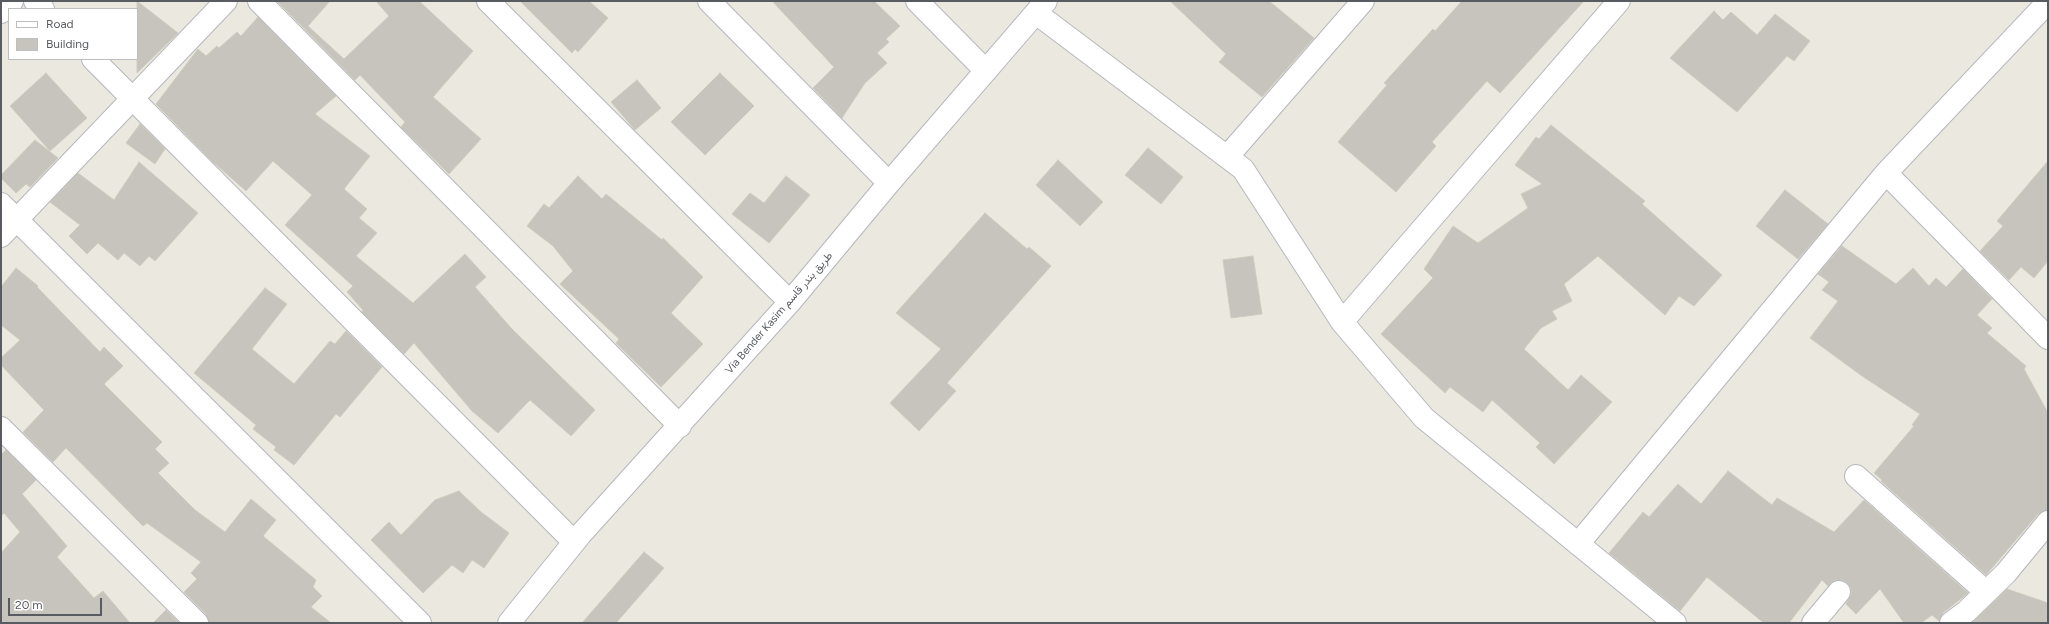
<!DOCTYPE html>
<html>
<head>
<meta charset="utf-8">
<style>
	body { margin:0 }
	#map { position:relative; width:2049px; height:624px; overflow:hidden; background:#ebe9df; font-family:Figtree,sans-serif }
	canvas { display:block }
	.frame { position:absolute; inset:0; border:2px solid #585c60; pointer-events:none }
	.legend { position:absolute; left:8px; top:8px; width:130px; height:52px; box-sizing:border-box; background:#fff; border:1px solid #bcbebf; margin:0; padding:5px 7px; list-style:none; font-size:12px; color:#585c60 }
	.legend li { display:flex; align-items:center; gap:8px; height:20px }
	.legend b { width:20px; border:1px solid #bcbebf }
	.scale { position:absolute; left:8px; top:598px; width:94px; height:18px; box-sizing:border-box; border:2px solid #585c60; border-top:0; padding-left:5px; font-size:12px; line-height:14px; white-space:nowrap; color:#585c60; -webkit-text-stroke:3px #fff; paint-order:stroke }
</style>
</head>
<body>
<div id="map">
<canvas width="2049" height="624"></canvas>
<div class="frame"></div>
<ul class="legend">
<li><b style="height:5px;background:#fff"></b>Road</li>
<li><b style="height:11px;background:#c6c4bc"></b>Building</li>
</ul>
<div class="scale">20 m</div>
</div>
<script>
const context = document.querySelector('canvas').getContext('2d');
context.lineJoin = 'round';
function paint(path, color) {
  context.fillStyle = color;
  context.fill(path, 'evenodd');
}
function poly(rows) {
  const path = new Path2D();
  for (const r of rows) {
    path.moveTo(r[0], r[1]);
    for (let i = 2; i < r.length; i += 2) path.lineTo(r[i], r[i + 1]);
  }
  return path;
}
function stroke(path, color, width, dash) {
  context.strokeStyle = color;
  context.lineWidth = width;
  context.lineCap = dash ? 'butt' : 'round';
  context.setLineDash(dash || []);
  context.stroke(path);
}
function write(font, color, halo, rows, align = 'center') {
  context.font = font + ' Figtree,Vazirmatn,sans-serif';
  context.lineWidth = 3;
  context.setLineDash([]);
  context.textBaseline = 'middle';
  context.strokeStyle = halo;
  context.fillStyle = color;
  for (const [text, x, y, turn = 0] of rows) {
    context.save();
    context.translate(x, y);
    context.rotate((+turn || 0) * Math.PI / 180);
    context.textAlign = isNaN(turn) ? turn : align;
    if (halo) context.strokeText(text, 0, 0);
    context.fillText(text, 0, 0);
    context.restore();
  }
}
const building = poly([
	[137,1,178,33,137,73,137,1],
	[277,1,330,1,308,26,344,59,389,16,376,1,419,1,473,51,433,97,481,139,449,174,401,127,405,122,360,75,355,80,277,1],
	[520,1,589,1,608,18,578,52,575,49,572,53,520,1],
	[772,1,874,1,900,26,886,39,889,42,877,53,887,63,865,83,842,118,813,88,834,67,772,1],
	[1170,1,1269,1,1314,38,1262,97,1219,62,1226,54,1170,1],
	[1462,1,1584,1,1500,93,1487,81,1432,142,1436,146,1396,192,1338,142,1387,85,1384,83,1433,29,1435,31,1462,1],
	[1714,11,1723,20,1731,12,1757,35,1775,14,1810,41,1794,61,1787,56,1737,112,1670,58,1714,11],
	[258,17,336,96,315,114,370,156,344,189,367,209,359,218,377,233,356,256,413,303,465,254,486,277,475,287,512,329,595,410,571,436,530,400,498,433,472,411,414,343,404,354,362,312,363,310,347,292,353,286,285,225,312,195,273,161,246,191,212,161,156,104,198,49,206,56,217,46,219,48,237,32,241,36,258,17],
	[46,73,87,118,50,151,10,106,46,73],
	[720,73,754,106,705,155,671,122,720,73],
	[637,80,661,108,635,130,611,102,637,80],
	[140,124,165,149,155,164,126,143,140,124],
	[1551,125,1645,201,1642,204,1722,275,1694,306,1679,296,1665,315,1598,256,1564,284,1572,301,1552,311,1557,319,1541,328,1524,349,1568,390,1581,375,1612,402,1554,464,1536,447,1540,443,1492,400,1483,412,1450,387,1445,393,1381,334,1433,278,1424,269,1453,226,1478,243,1528,208,1521,194,1542,184,1515,165,1536,137,1539,139,1551,125],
	[35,140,58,158,30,187,26,184,16,193,1,178,1,175,35,140],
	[1148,148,1183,177,1161,204,1125,175,1148,148],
	[1058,160,1103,202,1080,226,1036,185,1058,160],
	[2048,161,2048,261,2034,278,2021,267,2009,280,1980,251,2003,226,1997,221,2048,161],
	[139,162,198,213,155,261,149,256,140,266,124,253,118,260,98,243,87,254,69,236,80,225,50,202,78,173,114,200,139,162],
	[578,176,602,199,606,194,662,240,663,238,703,277,671,313,703,344,661,387,616,343,619,339,560,284,573,271,553,246,527,226,544,204,549,208,578,176],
	[786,176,810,195,769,243,732,214,750,193,764,203,786,176],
	[1785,190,1828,224,1798,259,1756,226,1785,190],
	[985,213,1027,249,1029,247,1051,266,947,383,956,391,919,431,890,403,941,349,896,313,985,213],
	[1842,246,1896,284,1913,268,1929,286,1936,278,1946,287,1963,269,1992,299,1977,315,1992,328,1987,333,2026,366,2024,369,2048,413,2048,510,2038,514,1986,575,1881,481,1882,480,1874,473,1914,426,1912,425,1920,414,1862,376,1810,338,1838,301,1822,290,1829,282,1818,274,1842,246],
	[1253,256,1262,314,1231,318,1223,260,1253,256],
	[16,268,38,286,37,287,100,352,104,347,123,366,104,384,162,442,155,449,169,463,158,473,195,510,225,532,251,499,276,520,263,536,316,580,313,587,322,596,311,607,331,623,209,623,206,614,184,592,197,579,191,573,201,562,147,523,143,526,66,448,53,462,23,432,44,410,1,365,1,358,20,340,1,325,1,287,16,268],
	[265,288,287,304,252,349,294,384,330,341,335,344,346,331,382,367,340,417,336,414,294,465,274,450,276,447,253,429,256,425,194,373,265,288],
	[6,450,36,480,22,494,67,546,57,557,94,598,103,591,130,623,1,623,1,553,20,532,4,513,1,516,1,455,6,450],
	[1728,471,1772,505,1777,498,1834,532,1864,500,1968,593,1943,613,1939,621,1932,615,1921,623,1904,623,1880,589,1856,614,1846,604,1851,594,1851,588,1847,583,1842,580,1835,580,1828,586,1822,580,1789,623,1764,623,1707,577,1680,611,1609,553,1643,512,1649,517,1678,484,1701,504,1728,471],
	[459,491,481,512,509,533,484,568,472,560,463,573,452,565,423,593,371,540,389,522,401,535,435,500,459,491],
	[644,552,664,568,616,623,582,623,644,552],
	[2007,589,2048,603,2048,623,1972,623,2007,589],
	[166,610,179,623,153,623,166,610]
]);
paint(building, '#c6c4bc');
stroke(building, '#d0cbbe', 1);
const minor = poly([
	[35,1,43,9],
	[259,1,680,426],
	[488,1,790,302],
	[709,1,889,183],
	[917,1,986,71],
	[1,12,12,1],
	[1036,13,1243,169,1342,322,1424,418,1675,623],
	[93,59,574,542],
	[1227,157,1363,1],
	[1886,173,2048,338],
	[1,204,420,623],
	[1,236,226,1],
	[1342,322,1619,1],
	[1,428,197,623],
	[1856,476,1986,592],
	[1578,544,1886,173,2048,2],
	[509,623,580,535,790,302,889,183,1046,1],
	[1813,623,1839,592],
	[1951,623,1967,611,2006,573,2048,522]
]);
stroke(minor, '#b5b7bc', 24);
stroke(minor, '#fff', 22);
write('11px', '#585c60', '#fff', [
	["Via Bender Kasim طريق بندر قاسم",779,313,-49]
]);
</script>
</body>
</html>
